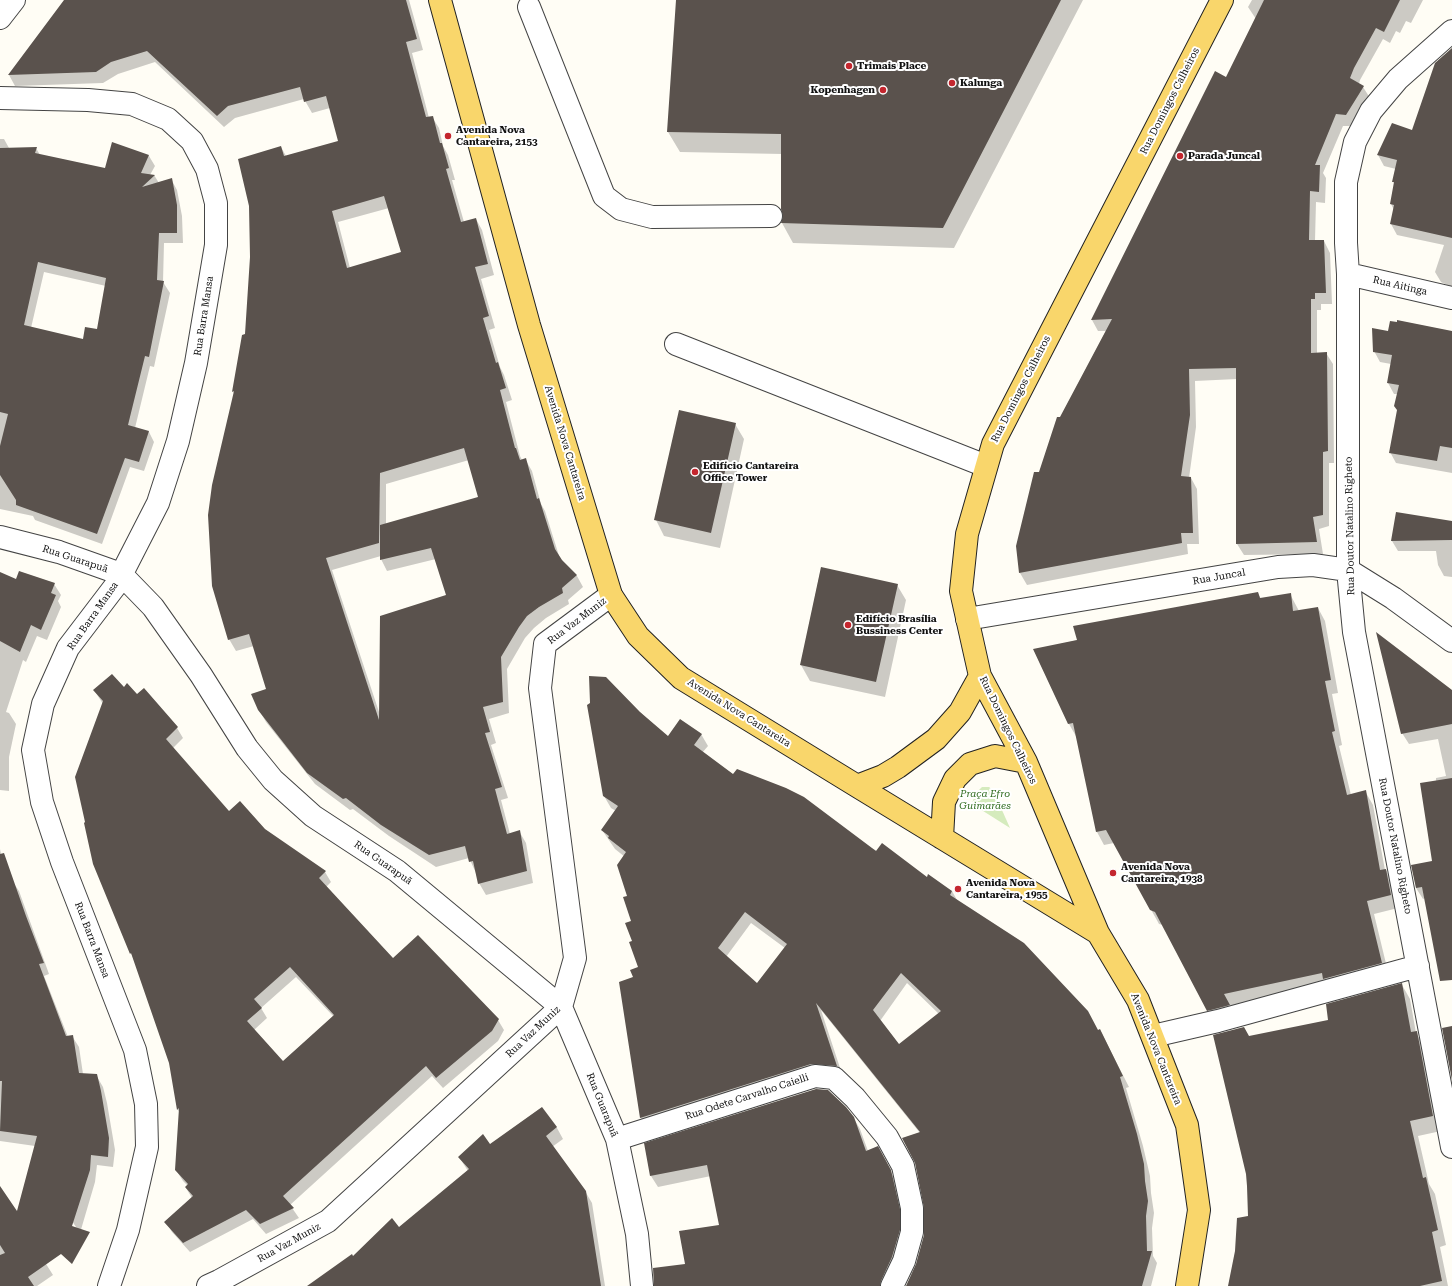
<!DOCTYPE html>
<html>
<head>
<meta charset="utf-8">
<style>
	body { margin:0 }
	canvas { display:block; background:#fffdf5 }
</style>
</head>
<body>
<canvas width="1452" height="1286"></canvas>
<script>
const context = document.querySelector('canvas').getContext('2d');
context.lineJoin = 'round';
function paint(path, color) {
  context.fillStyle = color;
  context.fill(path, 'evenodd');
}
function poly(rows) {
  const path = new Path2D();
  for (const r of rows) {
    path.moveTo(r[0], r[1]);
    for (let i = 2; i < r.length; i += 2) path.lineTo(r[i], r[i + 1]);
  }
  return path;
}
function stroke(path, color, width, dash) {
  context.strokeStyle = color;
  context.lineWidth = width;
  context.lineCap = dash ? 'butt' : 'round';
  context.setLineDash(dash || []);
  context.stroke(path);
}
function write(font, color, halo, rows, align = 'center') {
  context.font = font + ' "Roboto Serif",serif';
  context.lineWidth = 4;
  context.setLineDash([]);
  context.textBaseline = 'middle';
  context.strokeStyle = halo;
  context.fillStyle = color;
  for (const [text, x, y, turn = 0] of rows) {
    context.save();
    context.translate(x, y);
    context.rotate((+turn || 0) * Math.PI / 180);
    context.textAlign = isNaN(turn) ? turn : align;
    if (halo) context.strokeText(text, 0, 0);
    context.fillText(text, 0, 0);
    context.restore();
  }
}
paint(poly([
	[982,787,989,787,993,790,1010,828,972,804,975,794]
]), '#d5ebbd');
paint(poly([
	[65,0,409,0,423,50,412,53,429,118,432,117,439,128,443,146,448,155,455,180,452,180,464,222,476,219,482,230,494,275,481,279,495,328,489,330,500,367,504,375,512,400,506,402,520,456,522,460,525,459,532,471,541,504,545,511,560,559,577,576,583,587,568,600,569,604,546,618,534,628,525,638,507,669,509,713,489,719,496,743,491,745,508,798,501,800,510,834,519,831,526,843,533,883,486,895,479,883,476,873,469,858,436,867,389,836,353,809,350,810,315,784,266,722,259,710,267,690,254,646,236,651,229,639,234,393,233,392,243,336,245,335,281,147,286,156,339,142,330,108,312,113,304,99,235,118,224,127,155,62,118,74,103,83,15,86,9,75],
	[389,208,402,252,350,268,338,222],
	[469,460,480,497,386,525,386,484],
	[381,556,381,559,387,571,436,559,448,596,380,715,332,570],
	[677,0,1083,0,954,248,793,243,782,223,785,216,782,154,680,152,668,132],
	[1252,0,1423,0,1411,23,1406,21,1400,33,1396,31,1390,43,1383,39,1360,80,1359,84,1363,87,1370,98,1352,126,1343,126,1323,173,1326,178,1325,203,1316,202,1315,241,1324,241,1330,253,1332,304,1321,304,1321,310,1317,310,1317,353,1326,353,1333,364,1334,463,1329,463,1329,526,1319,529,1323,554,1244,555,1237,544,1237,379,1195,381,1196,427,1189,478,1191,478,1197,489,1199,544,1187,544,1188,554,1027,585,1020,573,1017,546,1040,473,1060,418,1106,331,1098,331,1092,320,1226,78,1256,19,1248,7],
	[1452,55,1452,293,1447,285,1441,282,1435,272,1444,245,1397,235,1391,224,1394,210,1391,204,1395,184,1393,182,1396,169,1384,166,1378,155,1392,124,1413,131],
	[0,139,4,139,9,148,36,148,40,155,106,169,149,156,155,166,150,175,154,175,159,183,171,179,177,190,182,216,183,243,164,243,163,282,170,293,154,367,150,366,135,428,149,432,154,442,144,471,130,467,102,544,35,520,33,516,0,509],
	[44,272,106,286,98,330,83,340,31,328],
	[1389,332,1452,332,1452,473,1396,463,1390,452,1398,411,1398,394,1394,394,1388,383,1391,364,1380,362,1374,351],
	[735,424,744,439,720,548,664,536,656,520],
	[1452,522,1452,577,1444,576,1438,565,1436,551,1398,551,1392,541],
	[821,568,897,585,906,600,885,697,810,681,801,665],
	[0,573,16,581,54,584,61,595,58,601,61,607,47,640,37,636,26,662,23,660,6,712,9,713,16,724,9,757,9,791,0,790],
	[1258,593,1261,599,1290,594,1299,611,1318,608,1325,621,1338,693,1332,694,1342,745,1339,746,1351,795,1365,791,1373,805,1385,870,1386,870,1394,884,1398,908,1374,914,1389,976,1216,1024,1163,925,1159,924,1114,843,1104,845,1097,832,1077,738,1069,724,1034,650,1078,640],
	[123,688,137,695,144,690,177,728,183,738,173,748,229,812,265,830,325,872,331,882,326,887,393,960,498,1020,504,1030,498,1041,443,1088,432,1076,290,1205,299,1218,266,1234,253,1219,190,1252,172,1232,166,1222,192,1198,186,1188,188,1186,183,1181,176,1170,180,1113,178,1110,170,1062,134,960,94,864,103,704,94,690],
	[296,977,334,1017,283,1062,254,1030,267,1018,261,1008],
	[1452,691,1452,946,1425,898,1423,899,1416,888,1412,866,1433,862,1436,778,1446,776,1438,739,1409,744,1402,733],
	[640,712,668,738,701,734,708,746,702,753,734,775,952,891,957,900,1098,1032,1100,1030,1129,1087,1126,1088,1143,1146,1150,1176,1151,1193,1154,1213,1152,1228,1153,1256,1157,1263,1151,1286,907,1286,917,1265,925,1235,925,1205,920,1133,821,1010,843,1077,648,1129,641,1118,620,982,635,977,639,967,628,896,625,857,615,849,602,830,616,811,611,808,604,796],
	[751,923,785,948,757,985,726,957],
	[907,983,939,1014,899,1046,880,1021],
	[0,849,4,869,19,891,49,974,44,976,68,1037,72,1036,79,1047,83,1074,96,1075,103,1087,107,1103,115,1150,113,1167,97,1165,95,1182,80,1233,66,1212,29,1237,53,1275,37,1286,0,1286,0,1188,17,1213,35,1146,0,1141],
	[1402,985,1410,999,1416,1033,1425,1048,1441,1131,1418,1136,1429,1184,1435,1194,1446,1245,1440,1247,1448,1286,1235,1286,1249,1217,1249,1037,1329,1021],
	[541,1108,557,1128,563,1139,552,1147,585,1191,592,1203,605,1286,309,1286,398,1229,468,1171,459,1157,490,1145],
	[853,1117,860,1129,868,1151,877,1148,897,1183,905,1221,890,1286,687,1286,686,1265,720,1225,711,1176,658,1187,651,1176,646,1144]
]), '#0003');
paint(poly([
	[64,0,406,0,417,39,406,42,426,117,433,116,440,143,442,143,449,168,446,169,461,222,476,218,488,264,475,267,489,316,483,318,496,363,498,362,506,388,500,390,515,448,516,448,520,460,526,458,537,499,539,498,555,549,562,560,577,575,562,588,563,593,539,607,527,616,519,627,501,657,503,702,483,707,490,732,485,733,502,787,495,789,507,834,520,830,527,871,478,884,473,861,469,862,465,846,429,855,381,825,346,798,343,799,307,773,258,710,251,694,266,689,249,634,228,640,212,586,208,515,212,485,234,391,232,392,242,335,245,334,250,257,249,206,238,159,281,146,284,156,338,141,326,96,304,102,300,87,228,106,217,116,147,51,111,62,96,72,8,75],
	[384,196,401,252,347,268,332,211],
	[464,448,478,497,380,525,380,560,431,548,446,595,380,616,379,720,326,558,379,543,380,473],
	[676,0,1061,0,943,228,781,223,783,216,781,209,781,134,667,132],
	[1264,0,1400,0,1384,32,1376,28,1354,68,1350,78,1364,86,1346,115,1336,114,1315,165,1320,165,1319,192,1310,191,1309,240,1324,240,1326,293,1315,293,1315,299,1311,299,1311,353,1327,352,1328,451,1323,452,1323,515,1313,517,1317,542,1236,544,1236,368,1189,369,1190,415,1181,476,1191,477,1193,533,1181,533,1182,543,1019,573,1016,546,1034,472,1039,472,1057,417,1060,417,1112,319,1091,320,1215,71,1226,77],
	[1452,48,1452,238,1390,224,1394,205,1390,204,1394,182,1392,182,1397,160,1377,155,1392,123,1412,130,1435,63],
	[112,142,149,155,141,173,155,175,142,187,172,178,177,205,177,233,159,233,157,280,164,281,149,357,145,356,128,425,149,431,139,462,125,458,97,534,16,505,16,500,0,475,0,446,8,414,0,412,0,148,37,147,35,153,105,168],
	[38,262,106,278,97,329,85,327,83,339,24,325],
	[1397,320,1452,331,1452,448,1440,446,1437,461,1389,453,1397,410,1394,406,1399,385,1387,383,1392,355,1373,352,1372,328,1388,331,1390,321,1397,322],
	[679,410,736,423,711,533,654,520],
	[1396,512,1452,521,1452,540,1391,541],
	[821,567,898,584,876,682,800,665],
	[19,571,55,583,51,593,56,595,41,630,31,625,20,652,0,641,0,572,16,579],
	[1258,592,1260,598,1291,593,1293,611,1318,607,1331,680,1325,681,1335,731,1332,732,1347,795,1366,790,1380,870,1386,869,1391,895,1367,901,1382,963,1323,979,1322,973,1224,994,1230,1005,1207,1011,1155,912,1150,910,1106,830,1096,832,1073,723,1068,724,1033,649,1077,640,1073,626],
	[1376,632,1452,690,1452,724,1401,734],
	[112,674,124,687,127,683,137,694,144,688,178,727,166,739,229,811,240,801,265,829,326,871,319,878,393,958,418,935,499,1019,492,1031,436,1078,426,1066,283,1196,294,1208,260,1224,246,1210,183,1243,164,1222,193,1196,185,1187,188,1184,175,1170,179,1108,177,1110,169,1063,131,953,130,954,93,864,84,823,85,822,75,777,103,701,93,690],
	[290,967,334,1015,283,1061,247,1021,262,1008,254,999],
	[589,676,606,677,640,712,668,736,680,719,702,734,694,745,733,774,737,769,786,788,804,797,876,851,882,843,927,877,928,874,952,891,950,895,1024,943,1088,1011,1098,1030,1100,1029,1123,1076,1120,1077,1137,1134,1144,1164,1145,1181,1148,1201,1146,1216,1147,1251,1152,1251,1142,1286,906,1286,916,1264,924,1235,924,1208,915,1163,902,1138,920,1132,816,1003,837,1066,811,1064,640,1118,619,982,633,977,630,970,638,967,629,942,632,941,625,923,631,921,623,897,627,896,617,865,626,852,608,838,609,836,601,830,618,806,603,796,587,705,590,703],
	[745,912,787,944,757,983,718,948],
	[901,973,941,1011,899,1044,873,1010],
	[1452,778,1452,980,1440,981,1422,887,1416,888,1411,865,1432,861,1420,783],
	[4,853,26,916,44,963,39,964,66,1036,73,1035,79,1073,97,1074,101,1091,109,1138,108,1157,91,1155,90,1170,72,1226,90,1232,72,1264,61,1254,28,1277,34,1286,0,1286,0,1255,5,1253,0,1245,0,1186,17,1211,37,1136,0,1131,2,1081,0,1081,0,854],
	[1402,983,1411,1032,1417,1031,1433,1116,1410,1121,1423,1178,1426,1177,1438,1230,1432,1232,1442,1281,1420,1286,1228,1286,1235,1251,1237,1218,1248,1216,1247,1186,1246,1174,1213,1035,1244,1027,1249,1036,1328,1020,1326,1004],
	[1452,1026,1452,1080,1442,1028],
	[816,1089,828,1090,846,1107,854,1117,866,1151,878,1146,891,1170,900,1209,900,1230,892,1257,881,1281,880,1286,654,1286,653,1268,685,1264,679,1231,719,1225,707,1165,650,1176,644,1143],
	[542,1107,557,1127,546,1136,586,1191,601,1286,307,1286,352,1254,353,1256,392,1218,399,1227,469,1169,458,1157,483,1134,490,1144]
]), '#5a524d');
const minor = poly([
	[529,7,604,196,621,209,652,217,771,216],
	[0,18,14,0],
	[1452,31,1398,79,1371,111,1355,142,1346,182,1346,243,1348,274,1348,570,1354,632,1452,1147],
	[0,98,88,100,132,104,168,119,192,141,207,169,216,203,216,245,196,363,178,441,158,503,116,585,68,648,43,704,33,750,42,802,62,862,135,1050,146,1104,147,1147,128,1230,109,1286],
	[1348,274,1452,298],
	[676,344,986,466],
	[0,537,59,552,121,574,153,607,201,675,247,748,273,780,313,816,397,871,561,1007,617,1139,637,1234,642,1286],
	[967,619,1278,567,1313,565,1348,570,1393,598,1452,641],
	[1153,1036,1218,1021,1418,966],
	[617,1139,815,1076,834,1078,855,1098,887,1137,903,1166,912,1208,912,1232,904,1261,892,1286],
	[208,1286,219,1281,328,1221,561,1007,575,958,540,688,545,644,611,595]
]);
const major = poly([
	[440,0,529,325,611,595,638,636,681,678,857,786,1098,933,1138,1000,1187,1125,1199,1210,1187,1286],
	[857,786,883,776,898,767,936,739,960,712,980,676],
	[942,838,944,802,955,779,970,764,995,756,1026,762],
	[1098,933,1026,762,980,676,961,591,967,534,993,444,1222,0]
]);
stroke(minor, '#444', 24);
stroke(major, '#222', 24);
stroke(minor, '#fff', 22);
stroke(major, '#f9d66b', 22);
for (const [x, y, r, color] of [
	[849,66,4,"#c4262e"],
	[952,83,4,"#c4262e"],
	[883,90,4,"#c4262e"],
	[448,136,4,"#c4262e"],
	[1180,156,4,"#c4262e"],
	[695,472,4,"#c4262e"],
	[848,625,4,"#c4262e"],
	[1113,873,4,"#c4262e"],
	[958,889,4,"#c4262e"]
]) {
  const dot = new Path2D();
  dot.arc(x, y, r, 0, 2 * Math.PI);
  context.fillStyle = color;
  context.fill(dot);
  stroke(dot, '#fff', 1.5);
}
write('bold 10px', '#111', '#fff', [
	["Trimais Place",857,66],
	["Kalunga",960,83],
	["Kopenhagen",875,90,"right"],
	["Avenida Nova",456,130],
	["Cantareira, 2153",456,142],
	["Parada Juncal",1188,156],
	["Edifício Cantareira",703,466],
	["Office Tower",703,478],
	["Edifício Brasília",856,619],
	["Bussiness Center",856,631],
	["Avenida Nova",1121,867],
	["Cantareira, 1938",1121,879],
	["Avenida Nova",966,883],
	["Cantareira, 1955",966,895]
], 'left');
write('10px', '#111', '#fff', [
	["Rua Domingos Calheiros",1170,101,-63],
	["Rua Aitinga",1400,286,13],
	["Rua Barra Mansa",204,316,-81],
	["Rua Domingos Calheiros",1021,389,-63],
	["Avenida Nova Cantareira",565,443,73],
	["Rua Doutor Natalino Righeto",1350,526,-91],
	["Rua Guarapuã",75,559,18],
	["Rua Juncal",1219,577,-10],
	["Rua Barra Mansa",93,616,-55],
	["Rua Vaz Muniz",577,621,-37],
	["Avenida Nova Cantareira",739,713,32],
	["Rua Domingos Calheiros",1008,730,64],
	["Rua Doutor Natalino Righeto",1395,846,79],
	["Rua Guarapuã",383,863,35],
	["Rua Barra Mansa",92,940,69],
	["Rua Vaz Muniz",533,1032,-43],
	["Avenida Nova Cantareira",1156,1049,68],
	["Rua Odete Carvalho Caielli",747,1097,-18],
	["Rua Guarapuã",602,1105,68],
	["Rua Vaz Muniz",289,1243,-29]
]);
write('italic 10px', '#2f6b1f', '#fff', [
	["Praça Efro",985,794],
	["Guimarães",985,806]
]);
</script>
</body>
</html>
